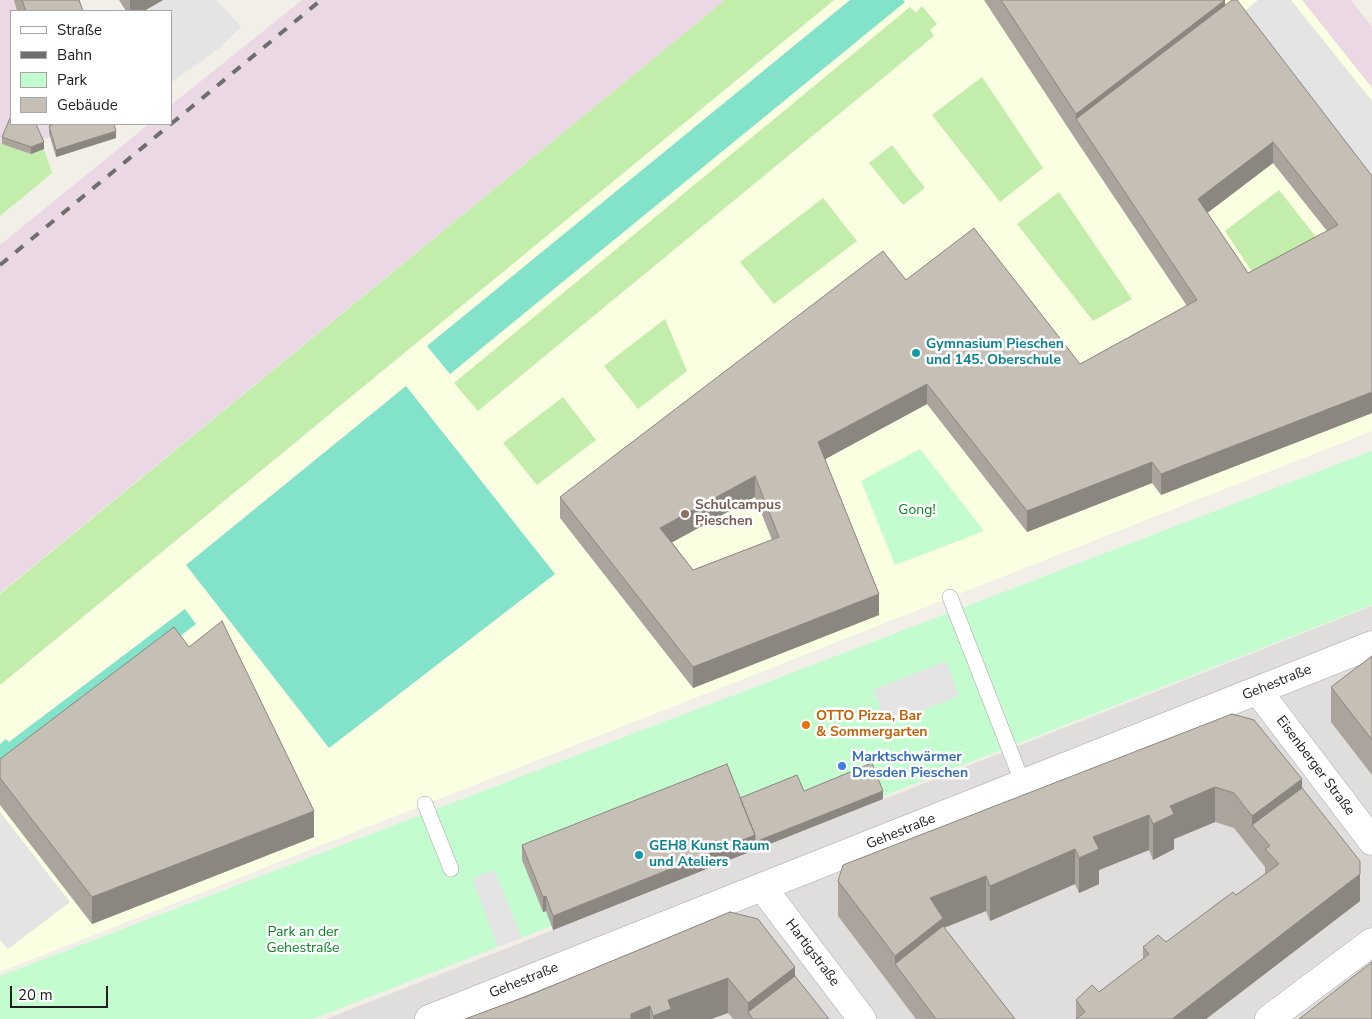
<!DOCTYPE html>
<html>
<head>
<meta charset="utf-8">
<style>
	body { margin:0 }
	#map { position:relative; width:1372px; height:1019px; overflow:hidden; background:#f1efe7; font-family:"Nunito Sans",sans-serif }
	canvas { display:block }
	.legend { position:absolute; left:10px; top:10px; width:162px; height:115px; box-sizing:border-box; background:#fff; border:1px solid #a6a6a6; margin:0; padding:6px 9px; list-style:none; font-size:15px; color:#202020 }
	.legend li { display:flex; align-items:center; gap:10px; height:25px }
	.legend b { width:25px; border:1px solid #a6a6a6 }
	.scale { position:absolute; left:10px; top:986px; width:98px; height:22px; box-sizing:border-box; border:2px solid #202020; border-top:0; padding-left:6px; font-size:15px; line-height:18px; white-space:nowrap; color:#202020; -webkit-text-stroke:4px #fff; paint-order:stroke }
</style>
</head>
<body>
<div id="map">
<canvas width="1372" height="1019"></canvas>
<ul class="legend">
<li><b style="height:6px;background:#fff"></b>Straße</li>
<li><b style="height:6px;background:#6e6e6e"></b>Bahn</li>
<li><b style="height:14px;background:#c3fcce"></b>Park</li>
<li><b style="height:14px;background:#c6bfb5"></b>Gebäude</li>
</ul>
<div class="scale">20 m</div>
</div>
<script>
const context = document.querySelector('canvas').getContext('2d');
context.lineJoin = 'round';
function paint(path, color) {
  context.fillStyle = color;
  context.fill(path, 'evenodd');
}
function poly(rows) {
  const path = new Path2D();
  for (const r of rows) {
    path.moveTo(r[0], r[1]);
    for (let i = 2; i < r.length; i += 2) path.lineTo(r[i], r[i + 1]);
  }
  return path;
}
function stroke(path, color, width, dash) {
  context.strokeStyle = color;
  context.lineWidth = width;
  context.lineCap = dash ? 'butt' : 'round';
  context.setLineDash(dash || []);
  context.stroke(path);
}
function write(font, color, halo, rows, align = 'center') {
  context.font = font + ' "Nunito Sans",sans-serif';
  context.lineWidth = 5;
  context.setLineDash([]);
  context.textBaseline = 'middle';
  context.strokeStyle = halo;
  context.fillStyle = color;
  for (const [text, x, y, turn = 0] of rows) {
    context.save();
    context.translate(x, y);
    context.rotate((+turn || 0) * Math.PI / 180);
    context.textAlign = isNaN(turn) ? turn : align;
    if (halo) context.strokeText(text, 0, 0);
    context.fillText(text, 0, 0);
    context.restore();
  }
}
paint(poly([
	[1372,606,1372,1019,326,1019,553,930]
]), '#dfdedd');
paint(poly([
	[0,0,71,0,75,11,11,11,11,124,112,124,56,157,50,137,40,140,44,149,31,155,0,143],
	[302,0,725,0,0,593,0,245,149,124,171,124,171,105],
	[1302,0,1351,0,1372,27,1372,88]
]), '#ebd8e5');
paint(poly([
	[834,0,1302,0,1372,88,1372,431,0,972,0,685]
]), '#fbffe2');
paint(poly([
	[725,0,834,0,0,685,0,594],
	[922,6,937,24,930,30,934,36,478,411,454,383,910,7,916,13],
	[982,77,1043,168,1000,202,932,115],
	[0,143,31,154,44,149,52,173,0,216],
	[892,145,925,188,903,205,869,163],
	[1279,190,1320,242,1255,276,1225,231],
	[1059,192,1132,299,1093,321,1017,224],
	[823,198,857,241,774,304,740,262],
	[665,319,687,371,638,409,604,366],
	[563,397,596,440,537,485,503,443]
]), '#c3edab');
paint(poly([
	[920,449,984,531,895,565,861,481],
	[1372,451,1372,605,313,1019,0,1019,0,976]
]), '#c3fcce');
paint(poly([
	[850,0,903,0,905,2,450,374,427,346],
	[406,386,555,574,329,748,186,565],
	[185,609,196,624,21,758,0,778,0,744,6,739,9,742]
]), '#82e3ca');
paint(poly([
	[163,0,217,0,241,27,218,49,171,83,171,11,144,11],
	[1258,0,1291,0,1372,101,1372,196,1235,19],
	[946,661,959,696,887,724,873,690],
	[0,812,70,902,8,949,0,940],
	[494,870,522,938,498,947,472,879]
]), '#e4e4e4');
const lane = poly([
	[950,597,1023,784],
	[425,804,451,869]
]);
const street = poly([
	[1258,691,1372,841],
	[762,887,862,1019],
	[429,1019,1372,645],
	[1269,1019,1372,942]
]);
stroke(lane, '#a7a7a7', 16);
stroke(street, '#a7a7a7', 29);
stroke(lane, '#fff', 15);
stroke(street, '#fff', 28);
stroke(poly([
	[171,124,321,0],
	[0,265,171,124]
]), '#6e6e6e', 4, [10, 10]);
paint(poly([
	[14,0,79,0,83,11,17,11],
	[119,0,163,0,144,11,126,11],
	[984,0,1225,0,1225,6,1372,176,1372,413,1161,495,1152,483,1027,532,927,404,825,459,879,615,693,688,560,518,560,497,906,280,1080,364,1187,306,1076,140],
	[1273,163,1327,231,1248,273,1207,213],
	[755,497,772,540,693,570,672,542],
	[49,126,116,138,56,157,49,133],
	[2,137,44,149,31,154,2,144],
	[1372,656,1372,775,1331,722,1331,687],
	[1232,714,1302,788,1360,901,1206,1019,1076,1019,1076,1000,1099,992,1143,959,1143,947,1166,942,1236,895,1265,874,1265,867,1234,828,1215,822,1174,839,1174,849,1153,860,1149,850,1099,870,1099,884,1079,893,1075,884,990,921,986,911,944,928,1015,1019,916,1019,838,916,838,881],
	[0,759,314,837,92,924,0,805],
	[804,791,883,799,553,930,546,911,543,912,522,860,522,845,740,798],
	[730,912,795,976,829,1019,733,1019,728,1013,711,1019,465,1019,530,995]
]), '#aaa49c');
paint(poly([
	[130,0,163,0,144,11,130,11],
	[1225,0,1225,26,1076,119,1076,114],
	[116,131,116,138,56,157,56,150],
	[44,142,44,149,31,154,31,147],
	[1273,142,1273,163,1198,220,1198,199],
	[927,384,927,404,818,463,818,442],
	[1372,392,1372,413,1161,495,1161,474],
	[1152,462,1152,483,1027,532,1027,511],
	[755,476,755,497,660,549,660,528],
	[879,594,879,615,693,688,693,667],
	[1302,779,1302,814,1252,825,1252,851,1252,816],
	[1215,787,1215,822,1174,839,1174,849,1153,860,1153,824,1170,806],
	[883,791,883,799,553,930,553,916,755,835],
	[314,811,314,837,92,924,92,897],
	[1149,815,1149,850,1099,870,1099,884,1079,893,1079,858,1093,837],
	[1075,849,1075,884,990,921,990,886],
	[1360,874,1360,901,1206,1019,1172,1019],
	[986,876,986,911,943,928,895,964,895,956,930,898],
	[546,896,546,911,543,912,543,897],
	[795,967,795,1002,748,1012,748,1019,748,1003],
	[728,978,728,1013,711,1019,653,1019,653,1016,668,1000],
	[650,1006,650,1019,631,1019,631,1014]
]), '#8b867f');
const building = poly([
	[22,0,79,0,83,11,26,11,22,0],
	[1001,0,1225,0,1076,114,1001,0],
	[1232,0,1237,0,1372,176,1372,392,1161,474,1152,462,1027,511,927,384,818,442,879,594,693,667,560,497,883,251,906,280,974,228,1080,364,1197,300,1076,119,1232,0],
	[1273,142,1338,225,1248,273,1198,199,1273,142],
	[755,476,779,537,693,570,660,528,755,476],
	[11,116,11,124,36,124,44,142,31,147,2,137,11,116],
	[55,124,114,124,116,131,56,150,49,126,55,124],
	[222,621,314,811,92,897,0,778,0,759,174,627,189,647,222,621],
	[1372,656,1372,740,1331,687,1372,656],
	[1232,714,1254,720,1302,779,1252,816,1234,793,1215,787,1170,806,1174,814,1153,824,1149,815,1093,837,1099,849,1079,858,1075,849,990,886,986,876,930,898,943,918,895,956,838,881,843,865,1232,714],
	[872,763,883,791,755,842,755,835,740,798,797,775,804,791,872,763],
	[727,764,755,835,553,916,546,896,543,897,522,845,727,764],
	[1302,788,1360,861,1360,874,1172,1019,1076,1019,1085,1012,1076,1000,1092,985,1099,992,1149,954,1143,947,1158,935,1166,942,1233,892,1236,895,1279,864,1265,849,1270,846,1252,825,1302,788],
	[730,912,758,919,795,967,748,1003,728,978,668,1000,671,1009,653,1016,650,1006,631,1014,631,1019,465,1019,530,995,730,912],
	[943,926,1015,1019,936,1019,895,964,943,926],
	[1372,962,1372,1019,1299,1019,1372,962],
	[795,976,829,1019,753,1019,748,1012,795,976]
]);
paint(building, '#c6bfb5');
stroke(building, '#8b867f', 1);
for (const [x, y, r, color] of [
	[916,353,5,"#0f9aa8"],
	[685,514,5,"#8d6e63"],
	[806,725,5,"#e8710a"],
	[842,766,5,"#3f7fe0"],
	[639,855,5,"#0f9aa8"]
]) {
  const dot = new Path2D();
  dot.arc(x, y, r, 0, 2 * Math.PI);
  context.fillStyle = color;
  context.fill(dot);
  stroke(dot, '#fff', 2);
}
write('bold 14px', '#0d838f', '#fff', [
	["Gymnasium Pieschen",926,345],
	["und 145. Oberschule",926,361],
	["GEH8 Kunst Raum",649,847],
	["und Ateliers",649,863]
], 'left');
write('bold 14px', '#785e54', '#fff', [
	["Schulcampus",695,506],
	["Pieschen",695,522]
], 'left');
write('14px', '#078621', '#fff', [
	["Gong!",917,511],
	["Park an der",303,933],
	["Gehestraße",303,949]
]);
write('14px', '#202020', '#fff', [
	["Gehestraße",1277,683,-22],
	["Eisenberger Straße",1315,766,53],
	["Gehestraße",901,832,-22],
	["Hartigstraße",812,953,53],
	["Gehestraße",524,981,-22]
]);
write('bold 14px', '#c56008', '#fff', [
	["OTTO Pizza, Bar",816,717],
	["& Sommergarten",816,733]
], 'left');
write('bold 14px', '#366cbe', '#fff', [
	["Marktschwärmer",852,758],
	["Dresden Pieschen",852,774]
], 'left');
</script>
</body>
</html>
